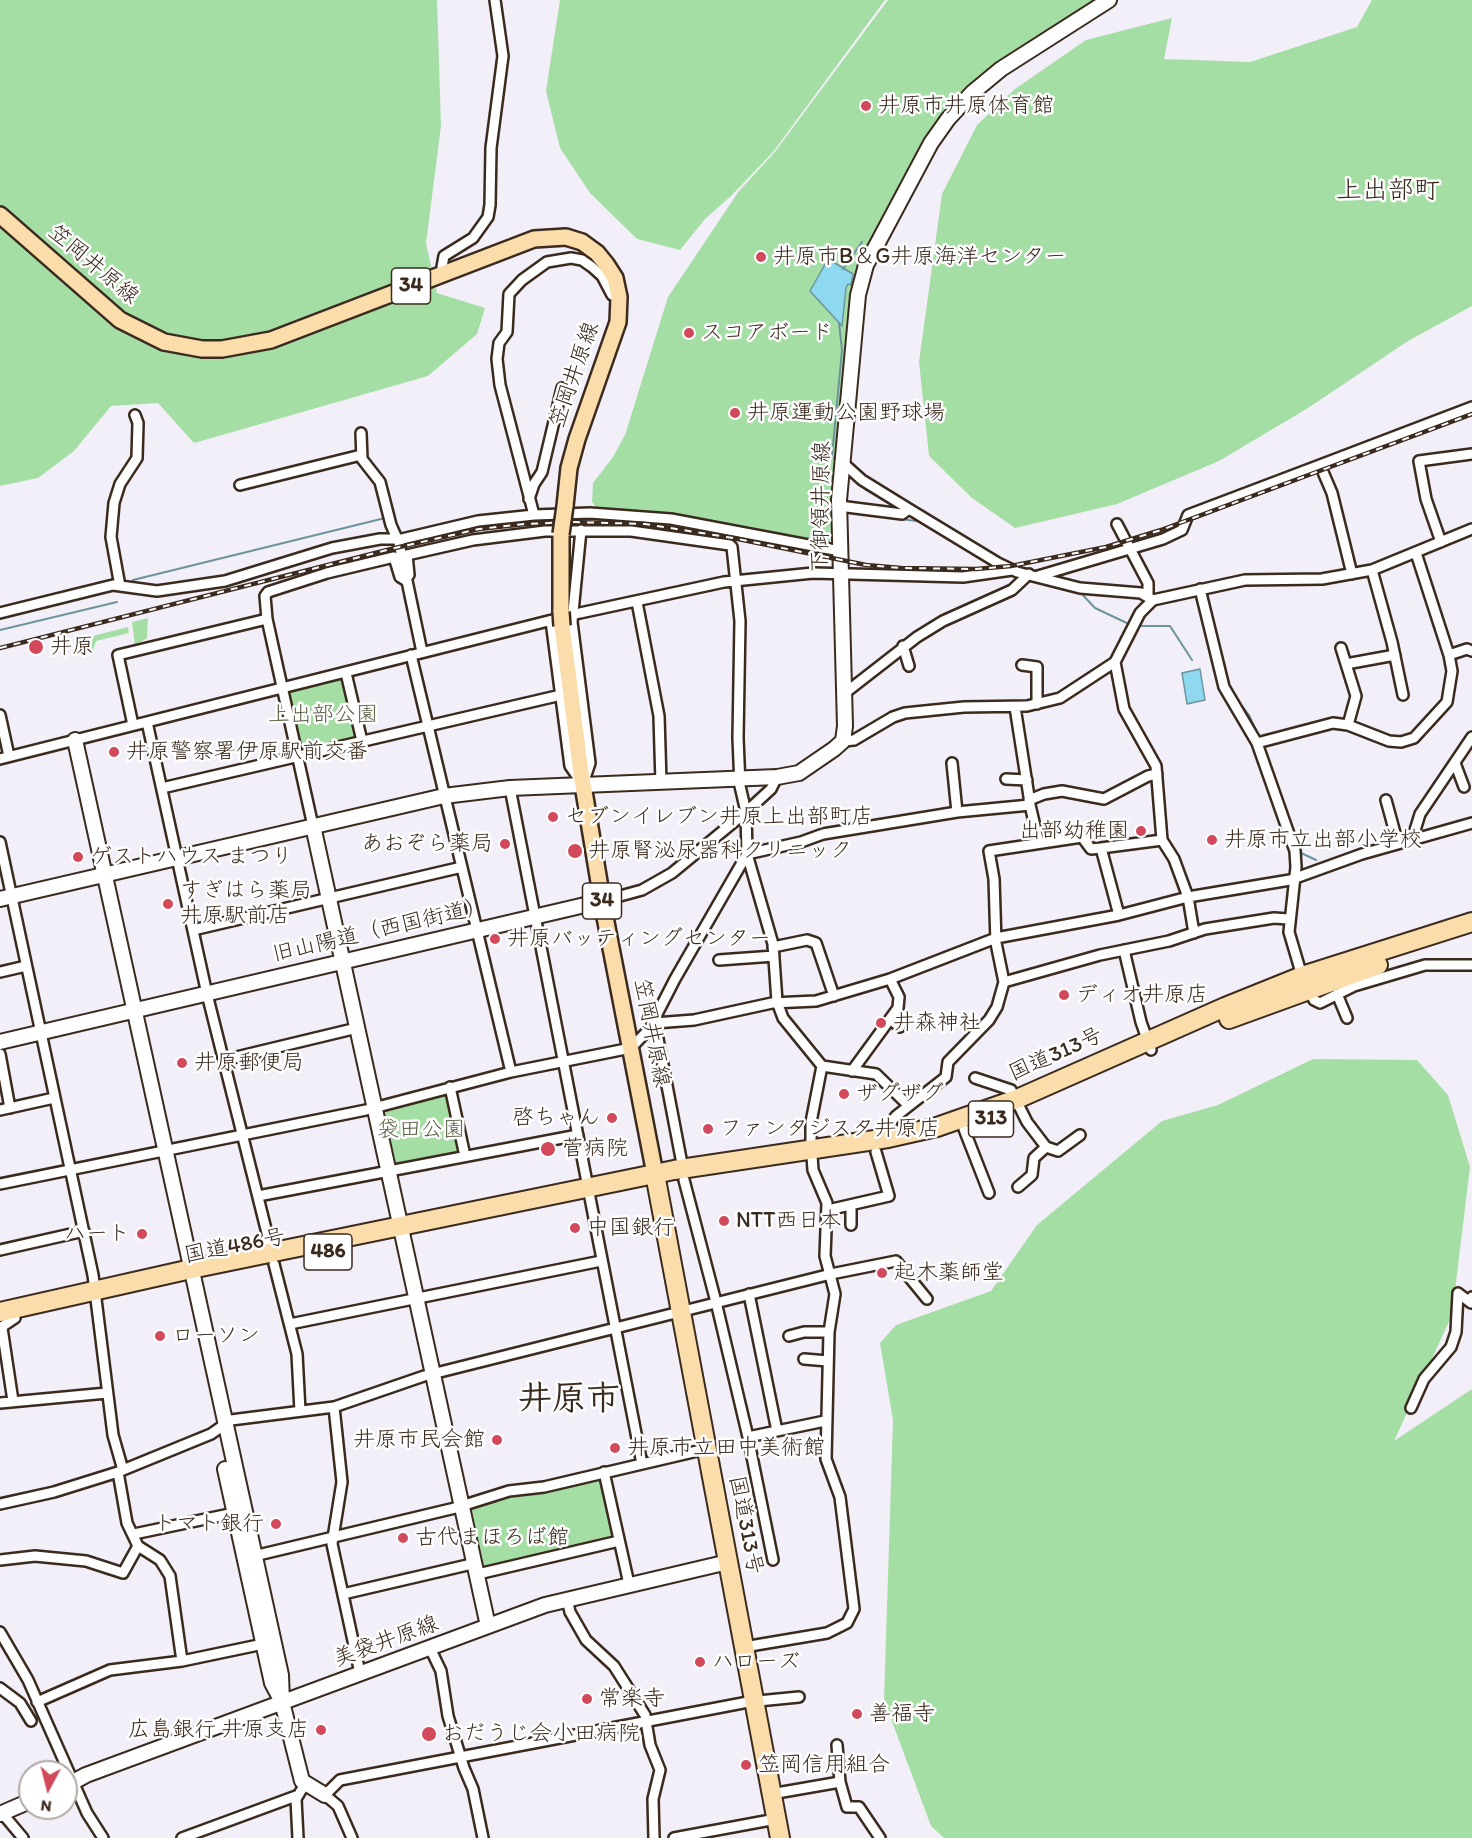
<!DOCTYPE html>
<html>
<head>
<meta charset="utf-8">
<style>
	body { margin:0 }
	#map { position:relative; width:1472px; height:1838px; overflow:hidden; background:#f2eff9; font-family:Itim,sans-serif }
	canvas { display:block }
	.north { position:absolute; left:18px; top:1760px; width:60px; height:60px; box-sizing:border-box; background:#fff; border:2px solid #b1aaa5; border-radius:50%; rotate:187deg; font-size:16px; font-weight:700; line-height:24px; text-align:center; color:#3b2a1e }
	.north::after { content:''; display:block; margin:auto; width:21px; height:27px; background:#d1495b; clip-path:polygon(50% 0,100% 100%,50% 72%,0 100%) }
</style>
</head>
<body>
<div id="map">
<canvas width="1472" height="1838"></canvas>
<div class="north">N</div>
</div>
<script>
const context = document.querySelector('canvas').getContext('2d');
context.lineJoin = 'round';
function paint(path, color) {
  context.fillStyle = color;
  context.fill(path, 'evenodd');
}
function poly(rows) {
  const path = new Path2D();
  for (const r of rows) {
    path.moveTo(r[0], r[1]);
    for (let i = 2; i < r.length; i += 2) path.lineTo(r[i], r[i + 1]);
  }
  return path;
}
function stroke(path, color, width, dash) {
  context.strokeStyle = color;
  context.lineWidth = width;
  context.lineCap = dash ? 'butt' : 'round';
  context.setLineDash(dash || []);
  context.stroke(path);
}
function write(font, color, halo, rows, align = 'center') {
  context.font = font + ' Itim,"Klee One",sans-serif';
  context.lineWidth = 5;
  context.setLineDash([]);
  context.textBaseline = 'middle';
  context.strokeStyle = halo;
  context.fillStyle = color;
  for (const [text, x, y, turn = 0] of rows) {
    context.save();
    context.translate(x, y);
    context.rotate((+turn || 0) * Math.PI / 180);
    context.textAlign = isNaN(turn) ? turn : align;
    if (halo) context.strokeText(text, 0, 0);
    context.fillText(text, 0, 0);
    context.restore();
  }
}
paint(poly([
	[0,0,437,0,441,126,426,243,437,293,485,308,477,334,428,376,194,443,158,403,111,406,74,451,38,478,0,486],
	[560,0,885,0,773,152,732,195,705,219,680,250,637,239,590,193,560,148,546,91],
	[888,0,1100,0,976,81,962,94,925,140,878,224,853,279,832,486,830,544,827,546,683,516,599,511,592,502,593,483,613,457,625,435,668,297,739,191,774,153],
	[1372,0,1472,0,1472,306,1408,341,1308,408,1219,461,1117,504,1015,528,972,498,929,456,919,362,942,194,977,125,1015,89,1086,40,1172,18,1164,59,1250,62,1357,27],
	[148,618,147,638,135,646,132,622],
	[128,627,129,633,96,641,93,650,83,650,81,639],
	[342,679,345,680,358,736,356,739,305,752,301,748,289,694,292,691],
	[1313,1059,1417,1060,1448,1095,1470,1167,1452,1315,1394,1441,1472,1389,1472,1838,944,1838,931,1826,884,1700,893,1420,880,1343,896,1325,991,1291,1037,1225,1162,1121,1218,1105],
	[441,1092,449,1093,461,1153,395,1166,381,1108],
	[601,1478,615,1538,485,1570,471,1506,509,1493,512,1495]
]), '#a5dea4');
const water = poly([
	[828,259,853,274,851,285,848,284,846,288,842,326,810,291,828,259],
	[1200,669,1205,700,1187,704,1182,673,1200,669]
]);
paint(water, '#8ed9ef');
stroke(water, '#6d939b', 1.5);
stroke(poly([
	[843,269,862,242],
	[834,459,832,456,842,350,839,323],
	[846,473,866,490,900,510],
	[847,512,916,521],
	[908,515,990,564],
	[1012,576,1021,578],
	[1053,576,1127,554],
	[133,580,385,518,387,529],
	[1079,591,1095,608,1131,625],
	[404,595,415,642],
	[1136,626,1170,626,1192,660],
	[0,630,117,602],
	[1228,683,1234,696],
	[1238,701,1249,715,1260,739],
	[1424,832,1436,829],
	[1301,853,1316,860]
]), '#6d939b', 2);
stroke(poly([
	[658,532,659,521]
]), '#cdc8cd', 9, [9, 4.5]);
const street = poly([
	[444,274,442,267,444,256,473,238,488,217,490,205,491,148,503,56,495,0],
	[361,433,362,459,380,482,391,525,399,543,422,652],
	[842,462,862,480,909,509],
	[240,485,361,455],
	[529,499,534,484,542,472,562,388],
	[839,506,902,514,909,509,998,563,1017,572,1080,588,1141,593,1153,600],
	[534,515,500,385,497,359,499,343,507,332,509,294,522,280,547,262,571,258,582,260,592,267,602,276,612,295,617,296],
	[1117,524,1148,583,1148,595],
	[581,530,572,622,590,763,585,778],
	[1441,542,1426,499,1419,461,1472,454],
	[1372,570,1392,642,1403,695],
	[1352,574,1332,493,1320,465,1472,407],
	[1038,576,1163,539,1182,530,1188,515,1320,465],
	[120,586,111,537,114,503,120,484,137,458,138,423,135,415],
	[1200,589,1224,687,1257,743,1295,851,1296,867,1289,932,1302,976,1314,1000,1320,1003,1354,986,1425,965,1472,965],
	[637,602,659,716,661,783],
	[0,613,113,585,157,591,225,581,332,548,380,539,402,539,478,521,534,515,590,513,671,519,840,551],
	[551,621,570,766,579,779],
	[903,646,909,666],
	[1341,648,1356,696,1348,725],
	[411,655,511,1072],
	[1449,655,1467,649,1472,651],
	[1115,662,1124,709,1156,766,1162,840,1174,859,1188,897,1194,933],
	[1346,664,1395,655],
	[1022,665,1037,667,1037,704],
	[346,673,362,741],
	[845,693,917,637,943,621,1012,590,1029,574],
	[1015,707,1030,803],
	[0,715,9,756],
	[147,722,207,994,272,1253],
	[133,725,118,655,267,619],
	[843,741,854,740,893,717,905,713,964,707,1027,706,1060,698,1115,662,1140,613,1153,600,1245,580,1322,579,1372,570,1472,529],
	[1257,743,1333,723,1348,725,1389,741,1401,742,1414,738,1447,702,1452,671,1449,655,1416,553],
	[0,759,580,613,724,582,813,573,963,577,1012,570],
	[952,763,957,812],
	[1455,763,1464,787],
	[1006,779,1027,780],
	[162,788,561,695],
	[510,788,642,1464],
	[1029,800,1044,794,1062,791,1104,799,1148,776,1157,774],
	[1386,800,1398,844],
	[313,826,267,619,265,596,268,592,327,573,394,557,400,577,405,580,409,575,407,555,473,540,545,531,631,531,730,545,732,547,740,621,738,738,740,786,746,812,672,873,642,890,602,901],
	[1412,840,1420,814,1472,737],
	[0,842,93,1275,113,1435,123,1470],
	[1101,848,1162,840],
	[193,930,462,867],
	[773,947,807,940,816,943,834,996],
	[1124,950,1141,1022,1151,1050],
	[719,960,774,956],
	[0,972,26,966],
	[1004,982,1100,955,1169,941,1205,929,1274,918,1288,919],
	[1337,994,1347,1018],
	[890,1019,900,1027],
	[0,1054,10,1108],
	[224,1060,357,1028],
	[822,1066,876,1074,908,1105],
	[852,1071,898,1008,899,997,890,979],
	[975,1078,1011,1090,1027,1122,1046,1147,1058,1151,1080,1135],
	[450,1087,465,1156],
	[0,1110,54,1098],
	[964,1129,989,1193],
	[888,1138,888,1126,896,1116,946,1077,948,1062,989,1020,997,1007,1004,982,996,943,994,879,989,851,1082,837,1091,849,1101,848,1119,915],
	[683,1169,655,1023,694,1020,772,1003,816,1001,890,979,996,938,1119,915,1188,897,1290,880,1362,854,1472,823],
	[684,1180,716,1302,748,1437,773,1560],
	[0,1184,366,1110,511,1072,631,1048,655,1023,656,1016,675,979,747,854,746,812,771,789,777,777],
	[1018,1187,1032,1175,1034,1158,1046,1147],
	[258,1196,578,1135],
	[851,1206,851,1225],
	[828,1210,889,1196,876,1152],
	[0,1250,84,1231],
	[274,1264,297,1354,300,1411],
	[749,1294,777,1431],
	[290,1324,601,1261],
	[0,1328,15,1318],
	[2,1328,13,1401],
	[789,1336,804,1332,829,1332],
	[804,1359,828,1361],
	[0,1403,107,1393],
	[334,1407,342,1482,332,1544,360,1673],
	[1411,1408,1424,1379,1451,1347,1456,1332,1458,1293,1471,1303,1472,1297],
	[748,1437,825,1421],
	[118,1472,127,1523,138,1546,160,1560,170,1576,182,1661,268,1643],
	[604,1472,629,1584],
	[0,1504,54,1492,118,1472,211,1434,231,1420,334,1407,424,1376,831,1274,896,1261,927,1299],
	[134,1534,239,1512],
	[254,1556,455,1508,509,1491,544,1487,706,1449],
	[0,1560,35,1556,86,1561,123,1573,138,1546],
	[478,1574,619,1541],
	[343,1594,476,1563],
	[567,1599,570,1612,586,1640,614,1666,645,1715,650,1745,660,1770,653,1799,654,1838],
	[0,1632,28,1680,87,1813,103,1838],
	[744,1647,827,1633,847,1623,854,1609,840,1497,826,1459,829,1332,835,1294,825,1256,827,1203,813,1170,811,1142,811,1122,822,1066,783,1018,777,1002,773,944,747,854,801,842,823,834,957,812,1030,805,1039,843],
	[430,1648,441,1671,448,1716,464,1768,473,1789,483,1838],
	[0,1688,20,1703,31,1721],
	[37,1702,110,1670,182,1661],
	[837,1745,840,1782],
	[771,1794,840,1782,847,1807,859,1807,880,1838],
	[2,1813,23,1838],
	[182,1838,296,1796],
	[298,1838,296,1799,305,1784],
	[352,1838,338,1806,325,1795,340,1780,748,1702,799,1697],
	[674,1838,776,1819]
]);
const secondary = poly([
	[75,740,281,1675,282,1702,302,1781,325,1795],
	[313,826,488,1626],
	[0,899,444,796,510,788,777,777,799,773,834,749,843,741,845,726,839,500,858,295,866,265,931,143,948,119,972,93,1001,69,1109,0],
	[0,1042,602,901],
	[225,1469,272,1683,280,1698],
	[66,1786,86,1775,545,1605,728,1562],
	[0,1814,30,1801]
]);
const primary = poly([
	[0,215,120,320,164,342,202,349,222,349,271,340,534,239,566,237,582,242,597,253,606,264,615,278,619,297,618,322,577,439,569,468,565,506],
	[561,534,561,612],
	[562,626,581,773,604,912,655,1174]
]);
const highway = poly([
	[1229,1019,1378,965],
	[655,1174,780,1838],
	[0,1312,191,1269,674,1170,888,1138,937,1127,1017,1099,1225,1007,1302,976,1472,922]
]);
stroke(street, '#3b2a1e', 14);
stroke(secondary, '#3b2a1e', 18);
stroke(primary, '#3b2a1e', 20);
stroke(highway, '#3b2a1e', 22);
stroke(street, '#fff', 9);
stroke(secondary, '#fff', 14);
stroke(primary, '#faddab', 15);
stroke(highway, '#faddab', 18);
const rail = poly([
	[0,648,395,548,479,529,525,524,572,522,645,524,733,538,866,565,901,568,976,569,1011,566,1106,547,1161,530,1472,414]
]);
stroke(rail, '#3b2a1e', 4.5);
stroke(rail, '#fff', 2, [7]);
const primaryBridge = poly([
	[561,534,565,506],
	[561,612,562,626]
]);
stroke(primaryBridge, '#3b2a1e', 20, []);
stroke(primaryBridge, '#faddab', 15);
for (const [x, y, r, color] of [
	[866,106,6,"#d1495b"],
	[761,257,6,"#d1495b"],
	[689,333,6,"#d1495b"],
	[735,413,6,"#d1495b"],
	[36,647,8,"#d1495b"],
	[114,752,6,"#d1495b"],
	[553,817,6,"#d1495b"],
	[1141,831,6,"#d1495b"],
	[1212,840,6,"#d1495b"],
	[505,844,6,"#d1495b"],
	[575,851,8,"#d1495b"],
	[78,857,6,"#d1495b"],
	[168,904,6,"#d1495b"],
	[495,939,6,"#d1495b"],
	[1064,995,6,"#d1495b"],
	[881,1023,6,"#d1495b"],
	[182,1063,6,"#d1495b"],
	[844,1094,6,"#d1495b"],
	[612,1118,6,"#d1495b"],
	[708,1129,6,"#d1495b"],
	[548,1149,8,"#d1495b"],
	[724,1221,6,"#d1495b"],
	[575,1228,6,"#d1495b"],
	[142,1234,6,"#d1495b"],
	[882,1273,6,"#d1495b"],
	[160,1336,6,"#d1495b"],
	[497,1440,6,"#d1495b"],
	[615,1448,6,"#d1495b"],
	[276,1524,6,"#d1495b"],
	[403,1538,6,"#d1495b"],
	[700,1662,6,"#d1495b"],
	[587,1699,6,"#d1495b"],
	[857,1714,6,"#d1495b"],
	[321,1730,6,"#d1495b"],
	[429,1734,8,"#d1495b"],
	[746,1765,6,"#d1495b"]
]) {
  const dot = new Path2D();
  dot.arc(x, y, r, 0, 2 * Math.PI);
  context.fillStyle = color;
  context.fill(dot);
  stroke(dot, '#fff', 2);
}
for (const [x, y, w] of [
	[411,286,39],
	[602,901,39],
	[991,1119,45],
	[328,1252,48]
]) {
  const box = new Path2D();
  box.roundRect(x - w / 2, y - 18, w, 36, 4.5);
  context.fillStyle = '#fff';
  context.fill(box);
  stroke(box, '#3b2a1e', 1.5);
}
write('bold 21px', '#3b2a1e', null, [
	["34",411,286],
	["34",602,901],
	["313",991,1119],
	["486",328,1252]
]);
write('22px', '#3b2a1e', '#fff', [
	["井原市井原体育館",878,106],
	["井原市B＆G井原海洋センター",773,257],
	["スコアボード",701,333],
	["井原運動公園野球場",747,413],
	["井原",50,647],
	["井原警察署伊原駅前交番",126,752],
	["セブンイレブン井原上出部町店",565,817],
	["出部幼稚園",1129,831,"right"],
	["井原市立出部小学校",1224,840],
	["あおぞら薬局",493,844,"right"],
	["井原腎泌尿器科クリニック",588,851],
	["ゲストハウス まつり",90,857],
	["すぎはら薬局",180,891],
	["井原駅前店",180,916],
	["井原バッティングセンター",507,939],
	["ディオ井原店",1076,995],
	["井森神社",893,1023],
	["井原郵便局",194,1063],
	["ザグザグ",856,1094],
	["啓ちゃん",600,1118,"right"],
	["ファンタジスタ井原店",720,1129],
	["菅病院",562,1149],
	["NTT西日本",736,1221],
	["中国銀行",587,1228],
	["ハート",130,1234,"right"],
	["起木薬師堂",894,1273],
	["ローソン",172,1336],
	["井原市民会館",485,1440,"right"],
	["井原市立田中美術館",627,1448],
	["トマト銀行",264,1524,"right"],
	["古代まほろば館",415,1538],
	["ハローズ",712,1662],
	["常楽寺",599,1699],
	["善福寺",869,1714],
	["広島銀行 井原支店",309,1730,"right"],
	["おだうじ会小田病院",442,1734],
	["笠岡信用組合",758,1765]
], 'left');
write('22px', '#3b2a1e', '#fff', [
	["笠岡井原線",93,265,40],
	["笠岡井原線",575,375,-71],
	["下御領井原線",822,507,-89],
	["旧山陽道（西国街道）",380,931,-13],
	["笠岡井原線",651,1033,79],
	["国道313号",1056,1055,-24],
	["国道486号",235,1247,-11],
	["国道313号",745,1525,79],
	["美袋井原線",386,1642,-20]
]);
write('22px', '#5b6046', '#fff', [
	["上出部公園",323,715],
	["袋田公園",421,1130]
]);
write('26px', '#3b2a1e', '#fff', [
	["上出部町",1388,191]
]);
write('bold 34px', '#3b2a1e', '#fff', [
	["井原市",569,1400]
]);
</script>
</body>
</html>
